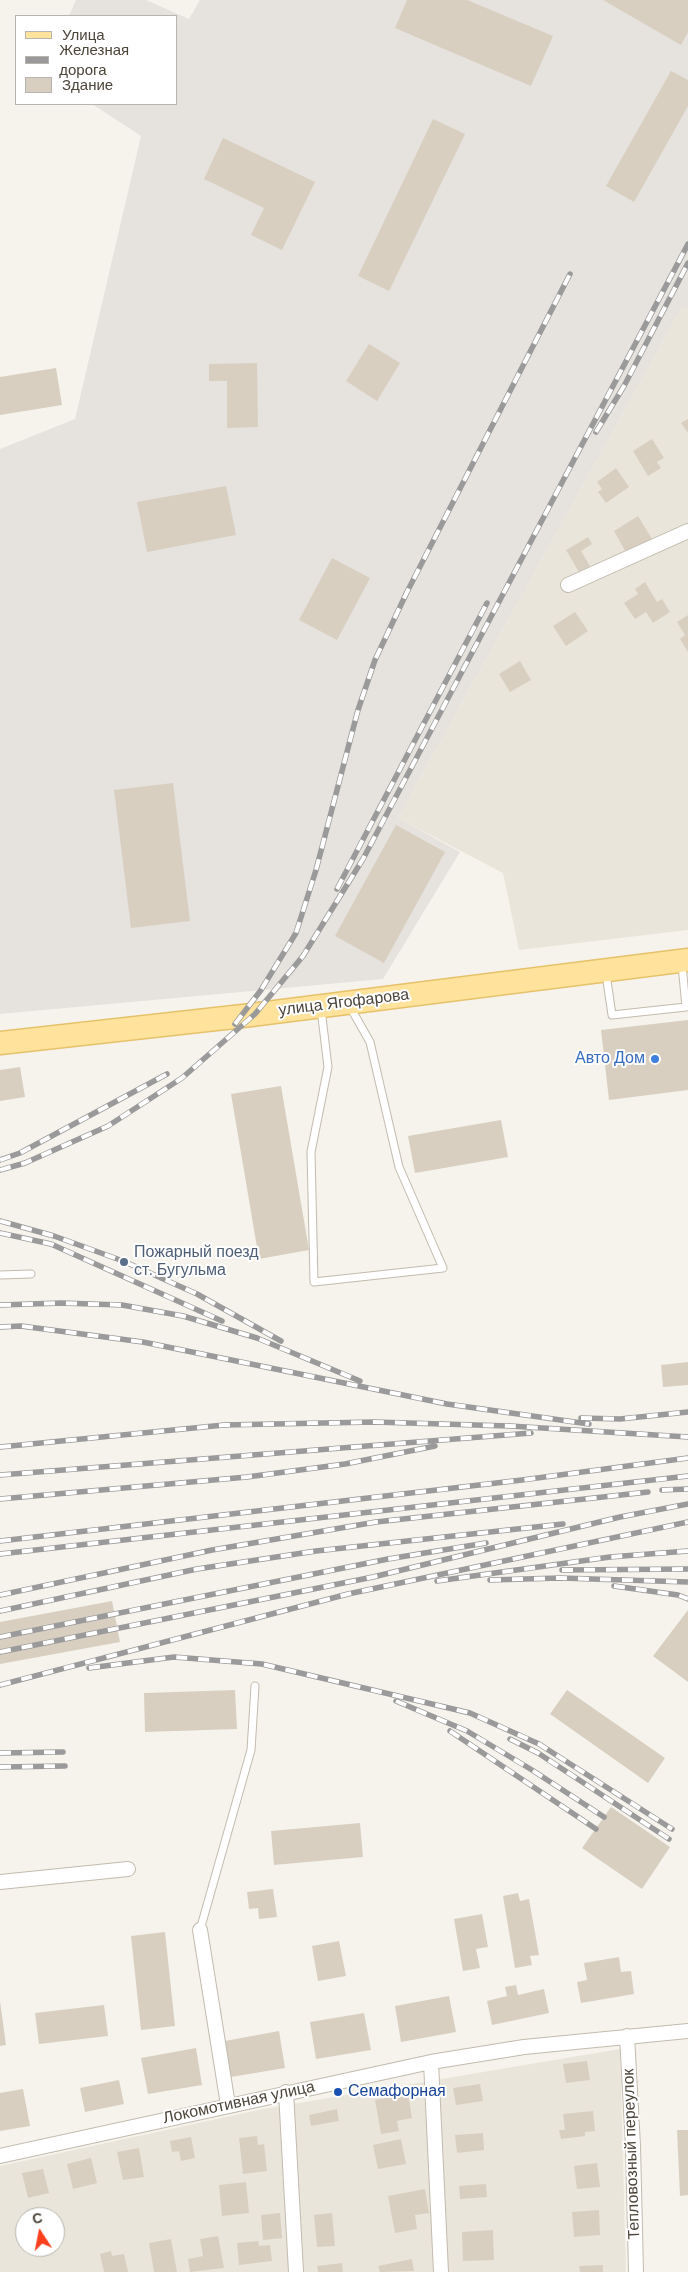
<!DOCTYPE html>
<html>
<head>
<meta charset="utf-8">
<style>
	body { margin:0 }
	#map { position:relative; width:688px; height:2272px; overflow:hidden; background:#f6f3ec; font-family:"DM Sans",sans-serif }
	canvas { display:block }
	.legend { position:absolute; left:15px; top:15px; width:162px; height:90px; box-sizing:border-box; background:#fff; border:1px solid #b7b4b0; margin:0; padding:6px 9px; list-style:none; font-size:15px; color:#4b4439 }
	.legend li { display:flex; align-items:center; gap:10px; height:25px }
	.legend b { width:25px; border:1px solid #b7b4b0 }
	.north { position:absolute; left:15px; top:2207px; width:50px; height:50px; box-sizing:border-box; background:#fff; border:1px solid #b7b4b0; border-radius:50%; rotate:349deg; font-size:14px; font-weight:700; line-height:20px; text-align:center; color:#4b4439 }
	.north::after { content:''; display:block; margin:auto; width:18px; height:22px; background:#fc3f1d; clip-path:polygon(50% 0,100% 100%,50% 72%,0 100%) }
</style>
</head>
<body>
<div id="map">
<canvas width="688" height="2272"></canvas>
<ul class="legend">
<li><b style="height:6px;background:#ffe39c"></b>Улица</li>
<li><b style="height:6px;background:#9a9a9a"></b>Железная дорога</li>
<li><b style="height:14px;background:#d8cfc1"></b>Здание</li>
</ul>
<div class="north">С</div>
</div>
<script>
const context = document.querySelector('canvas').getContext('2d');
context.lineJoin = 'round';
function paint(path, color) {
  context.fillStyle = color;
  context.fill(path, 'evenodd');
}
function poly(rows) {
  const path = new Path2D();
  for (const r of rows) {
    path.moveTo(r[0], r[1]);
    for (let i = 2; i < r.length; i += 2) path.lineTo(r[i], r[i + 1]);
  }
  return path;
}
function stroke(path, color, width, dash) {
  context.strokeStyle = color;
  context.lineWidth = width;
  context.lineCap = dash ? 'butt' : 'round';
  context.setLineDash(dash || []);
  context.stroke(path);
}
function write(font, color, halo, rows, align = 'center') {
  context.font = font + ' "DM Sans",sans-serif';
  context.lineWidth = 4;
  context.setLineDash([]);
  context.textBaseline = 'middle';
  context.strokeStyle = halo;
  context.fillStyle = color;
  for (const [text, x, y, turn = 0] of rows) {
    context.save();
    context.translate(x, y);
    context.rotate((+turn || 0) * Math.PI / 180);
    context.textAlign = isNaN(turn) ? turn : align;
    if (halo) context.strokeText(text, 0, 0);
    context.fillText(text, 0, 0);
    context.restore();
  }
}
paint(poly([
	[682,307,688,310,688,930,519,950,503,873,398,818],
	[620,2049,626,2272,0,2272,0,2166,263,2109],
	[25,2217,55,2217,55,2247,25,2247]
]), '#eae5da');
paint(poly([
	[76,0,146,0,189,19,200,0,688,0,688,310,682,307,398,818,460,852,383,979,0,1014,0,449,75,419,141,136,92,104,176,104,176,16,69,16]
]), '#e6e2dd');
paint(poly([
	[407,0,467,0,553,36,531,86,395,28],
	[603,0,688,0,688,32,681,45],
	[671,71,688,80,688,106,634,202,606,186],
	[433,119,465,134,389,291,358,276],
	[223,138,315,182,282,250,251,235,264,208,204,179],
	[369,344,400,363,377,401,346,381],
	[257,363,258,427,227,428,227,381,209,381,209,364],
	[56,368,62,405,0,415,0,377],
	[688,419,688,433,681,423],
	[652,439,664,458,657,462,661,468,648,476,633,451],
	[616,468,629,487,606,503,598,492,602,489,597,482],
	[226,486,236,535,147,552,137,502],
	[638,516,652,539,627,554,614,531],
	[588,537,592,544,581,551,590,566,579,572,566,550],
	[332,558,370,578,337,640,299,620],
	[645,582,657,602,662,599,670,612,653,623,646,612,635,619,624,603,638,594,635,589],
	[575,612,588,631,566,646,553,626],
	[688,615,688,652,680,639,685,635,677,622],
	[520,661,531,680,510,692,499,674],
	[173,783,190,921,131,928,114,790],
	[396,825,445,852,384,963,335,936],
	[688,1020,688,1090,609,1100,601,1030],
	[20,1067,25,1097,0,1101,0,1070],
	[281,1086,309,1250,259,1259,231,1094],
	[501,1120,508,1157,415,1173,408,1136],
	[688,1362,688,1385,663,1387,661,1365],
	[112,1601,120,1642,0,1664,0,1622],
	[688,1610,688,1682,653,1656],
	[235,1690,237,1729,145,1732,144,1693],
	[567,1690,665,1758,648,1783,550,1714],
	[611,1807,670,1847,642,1889,582,1848],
	[360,1823,363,1857,274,1865,271,1831],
	[273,1889,277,1917,259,1919,258,1908,249,1909,247,1892],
	[518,1893,520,1901,529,1899,539,1955,530,1956,532,1965,515,1968,503,1896],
	[482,1914,488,1947,476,1949,480,1968,463,1971,454,1919],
	[165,1932,175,2026,141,2030,131,1936],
	[339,1941,346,1976,318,1981,312,1946],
	[619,1957,621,1972,631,1971,634,1994,581,2003,577,1982,587,1980,584,1963],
	[516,1985,518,1995,544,1989,549,2013,492,2025,487,2001,507,1996,505,1987],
	[449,1996,456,2032,401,2042,395,2006],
	[0,2001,6,2045,0,2046],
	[104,2005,108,2036,39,2044,35,2013],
	[364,2013,371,2050,316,2059,310,2022],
	[279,2031,285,2068,231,2077,225,2041],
	[196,2048,202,2085,148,2094,141,2058],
	[587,2061,590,2080,566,2083,563,2064],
	[119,2080,124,2104,85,2112,80,2088],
	[480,2084,483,2101,456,2105,453,2088],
	[23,2089,30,2126,0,2131,0,2093],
	[408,2094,412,2118,397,2121,399,2131,381,2134,375,2100],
	[337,2109,339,2121,311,2126,309,2115],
	[593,2111,595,2131,585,2132,585,2136,561,2139,559,2130,565,2130,563,2114],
	[677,2130,688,2130,688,2195,680,2196],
	[483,2133,484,2150,457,2153,455,2135],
	[257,2136,258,2145,264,2144,267,2171,243,2174,239,2138],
	[191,2137,195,2158,181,2161,179,2151,172,2152,170,2141],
	[401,2139,406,2164,378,2169,373,2145],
	[139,2148,144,2177,123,2180,117,2152],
	[91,2158,97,2183,73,2189,67,2164],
	[597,2163,600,2187,577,2189,574,2166],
	[43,2169,49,2193,28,2198,22,2173],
	[246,2182,249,2213,222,2216,219,2185],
	[486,2184,487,2197,460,2199,459,2186],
	[425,2189,429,2213,415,2215,417,2229,395,2233,388,2196],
	[599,2210,600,2235,574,2237,572,2212],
	[280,2213,282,2238,263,2240,261,2215],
	[332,2213,335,2246,317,2247,314,2215],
	[493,2230,494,2260,463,2261,462,2232],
	[218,2236,224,2268,190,2272,188,2259,203,2256,200,2239],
	[171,2239,177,2272,154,2272,149,2243],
	[258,2241,259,2246,270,2245,272,2261,239,2265,237,2243],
	[111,2251,112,2256,124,2254,128,2272,104,2272,100,2254],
	[412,2259,414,2271,380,2272,378,2266],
	[342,2263,343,2272,318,2272,317,2266],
	[603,2265,603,2272,580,2272,579,2266]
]), '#d8cfc1');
const lane = poly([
	[606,974,612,1015,686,1007,682,965],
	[321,1009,328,1067,311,1152,314,1282,443,1268,399,1167,370,1042,349,1005],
	[0,1275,31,1274],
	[200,1930,251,1750,255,1686]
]);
const street = poly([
	[568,585,688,531],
	[0,1882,128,1869],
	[200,1930,228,2105],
	[627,2036,633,2146,636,2272],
	[431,2062,441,2272],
	[286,2092,296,2272],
	[0,2156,431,2062,524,2047,688,2031]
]);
const primary = poly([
	[0,1043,243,1016,688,960]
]);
stroke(lane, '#c2bbae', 9);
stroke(street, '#c2bbae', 16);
stroke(primary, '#e6c16a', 25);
stroke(lane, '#fff', 7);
stroke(street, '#fff', 14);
stroke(primary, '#ffe39c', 22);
const rail = poly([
	[596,432,624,386,688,263],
	[337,889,487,603],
	[235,1024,261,990,296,933,316,870,358,710,375,660,407,592,570,274],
	[0,1160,20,1153,167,1074],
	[0,1170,25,1163,108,1126,182,1078,255,1014,303,956,363,859,688,244],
	[0,1221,54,1236,123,1261,197,1294,281,1341],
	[0,1233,51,1244,222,1321],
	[0,1305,61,1303,122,1305,183,1316,257,1338,360,1381],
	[0,1327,21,1326,143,1342,447,1404,589,1424],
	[581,1418,620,1419,688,1412],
	[0,1447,224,1425,374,1422,510,1426,688,1437],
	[0,1475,531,1433],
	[662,1490,688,1489],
	[0,1499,247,1477,345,1464,435,1446],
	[0,1541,522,1480,688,1458],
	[0,1554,688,1476],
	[562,1570,688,1569],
	[490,1580,560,1578,688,1582],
	[437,1581,610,1557,688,1551],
	[614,1586,678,1595,688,1599],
	[0,1595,212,1550,376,1522,648,1492],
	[0,1611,197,1569,316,1551,563,1524],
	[0,1637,388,1559,486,1543],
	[0,1652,373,1577,620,1517,688,1504],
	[89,1668,174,1657,262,1664,470,1713,539,1744,672,1829],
	[0,1685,348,1594,688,1522],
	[396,1701,467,1731,532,1770,604,1817],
	[450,1731,596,1829],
	[510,1739,538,1753,669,1839],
	[0,1753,63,1752],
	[0,1767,65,1766]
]);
stroke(rail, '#9a9a9a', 5.5);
stroke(rail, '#fff', 4, [11]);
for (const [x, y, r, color] of [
	[655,1059,5,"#3f7fe0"],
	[124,1262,5,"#5c6f8a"],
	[338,2092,5,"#1a4fb4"]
]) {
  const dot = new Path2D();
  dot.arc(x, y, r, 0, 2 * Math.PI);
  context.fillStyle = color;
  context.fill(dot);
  stroke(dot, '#fff', 2);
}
write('16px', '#4b4439', '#fff', [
	["улица Ягофарова",344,1003,-7],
	["Локомотивная улица",239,2103,-12],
	["Тепловозный переулок",632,2154,-92]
]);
write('16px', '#366cbe', '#fff', [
	["Авто Дом",645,1059]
], 'right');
write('16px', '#4e5e75', '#fff', [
	["Пожарный поезд",134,1253],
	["ст. Бугульма",134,1271]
], 'left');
write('16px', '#164399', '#fff', [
	["Семафорная",348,2092]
], 'left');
</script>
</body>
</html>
